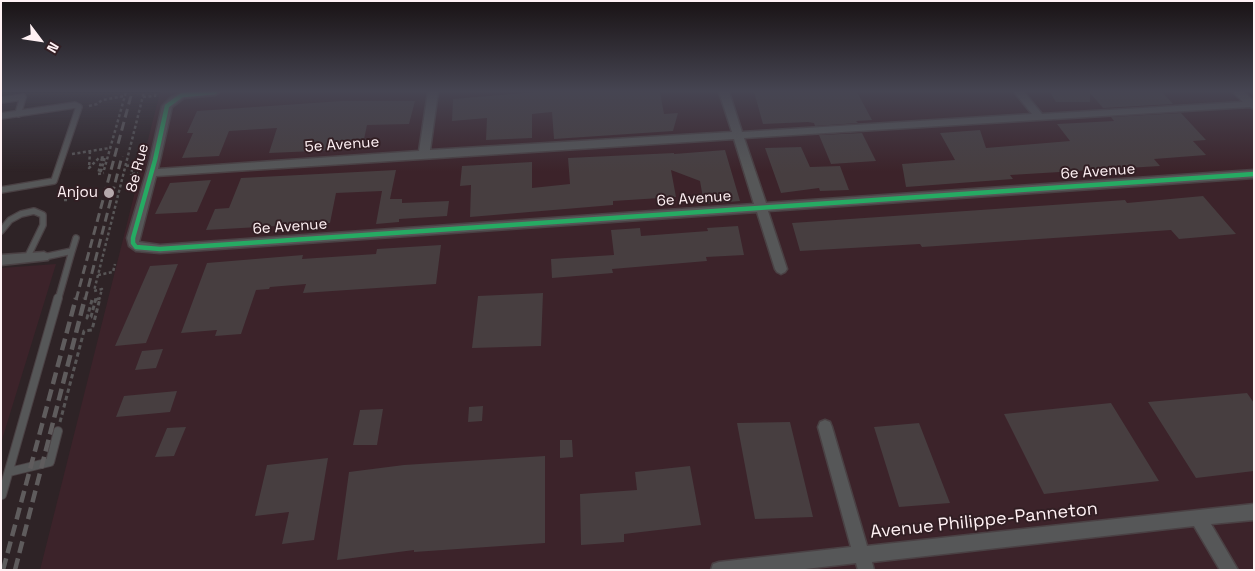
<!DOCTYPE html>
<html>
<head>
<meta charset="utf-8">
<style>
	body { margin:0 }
	#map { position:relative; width:1255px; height:571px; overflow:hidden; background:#2e2326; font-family:"Space Grotesk",sans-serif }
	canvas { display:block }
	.frame { position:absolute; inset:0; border:2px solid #fff1f4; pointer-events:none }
	.north { position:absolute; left:15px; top:15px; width:50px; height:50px; -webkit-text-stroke:4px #321f24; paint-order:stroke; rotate:121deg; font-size:14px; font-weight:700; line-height:20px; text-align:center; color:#fff1f4 }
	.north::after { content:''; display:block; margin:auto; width:18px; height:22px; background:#fff1f4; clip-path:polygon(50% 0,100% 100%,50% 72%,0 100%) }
</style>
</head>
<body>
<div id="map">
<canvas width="1255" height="571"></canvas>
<div class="frame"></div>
<div class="north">N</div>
</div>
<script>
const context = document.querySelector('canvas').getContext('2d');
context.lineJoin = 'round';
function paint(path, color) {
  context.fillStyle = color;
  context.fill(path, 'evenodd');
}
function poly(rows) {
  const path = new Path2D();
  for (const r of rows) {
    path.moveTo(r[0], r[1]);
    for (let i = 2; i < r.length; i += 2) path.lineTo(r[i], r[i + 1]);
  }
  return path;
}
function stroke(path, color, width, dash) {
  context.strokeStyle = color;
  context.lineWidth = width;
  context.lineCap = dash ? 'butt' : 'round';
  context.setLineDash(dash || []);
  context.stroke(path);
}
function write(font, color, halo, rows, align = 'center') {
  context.font = font + ' "Space Grotesk",sans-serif';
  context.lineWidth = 4;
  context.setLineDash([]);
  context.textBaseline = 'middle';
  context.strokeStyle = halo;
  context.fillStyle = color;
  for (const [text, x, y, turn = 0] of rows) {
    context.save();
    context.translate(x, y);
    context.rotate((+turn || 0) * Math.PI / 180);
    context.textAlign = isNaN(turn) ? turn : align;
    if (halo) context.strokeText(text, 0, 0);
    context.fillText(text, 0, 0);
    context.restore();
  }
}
paint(poly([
	[160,92,1254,92,1254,570,40,570],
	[56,264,1,443,1,268]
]), '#3c232a');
paint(poly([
	[536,92,660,92,664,114,678,113,673,131,554,139,552,112,532,114,532,138,486,140,487,118,452,121,453,99],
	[754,92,857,92,872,120,856,121,858,123,815,126,814,123,808,122,763,124],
	[1050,92,1162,92,1173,104,1103,108,1090,93,1090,102,1056,102],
	[342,101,415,101,409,124,367,125,362,149,269,153,277,128,229,131,219,156,182,158,193,133,187,133,197,111],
	[1181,113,1206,140,1193,141,1206,155,1154,159,1160,166,1010,175,1013,179,906,187,902,164,955,160,940,133,980,130,986,148,1070,141,1057,124,1114,121,1111,117],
	[862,133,876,161,831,164,819,135],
	[801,147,810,167,840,166,849,190,820,191,819,188,781,193,765,148],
	[725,150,740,201,704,204,700,181,671,170,676,197,613,201,613,205,470,217,471,185,460,186,462,166,532,162,532,188,570,184,568,158,674,153,674,154],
	[396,170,390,199,402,199,402,203,449,201,447,216,399,219,399,222,376,224,382,191,336,193,330,223,206,230,215,209,229,208,241,178],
	[211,180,197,212,155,214,170,183],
	[1203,196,1236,234,1179,239,1171,230,922,247,920,244,800,251,792,223,1125,200,1127,203],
	[738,226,744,255,706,257,707,261,612,269,613,273,552,278,551,259,614,255,611,230,640,228,641,236,708,231,707,228],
	[441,245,436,284,303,293,306,284,270,287,269,289,256,290,241,334,215,336,217,330,181,333,207,263,303,255,302,259,376,254,377,249],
	[178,264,146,343,115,346,150,266],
	[543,293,541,346,472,348,478,296],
	[163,349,156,368,135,370,142,351],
	[177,391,170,412,116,417,124,396],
	[1247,393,1254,403,1254,471,1196,478,1148,402],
	[1111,403,1159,481,1044,494,1004,414],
	[483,406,482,421,468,422,469,407],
	[383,409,377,445,353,445,360,410],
	[790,422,813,517,755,519,737,423],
	[919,423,950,503,899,507,874,427],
	[186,427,174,456,155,457,167,428],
	[560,440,572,440,573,457,560,458],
	[545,456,545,543,414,552,414,550,337,560,349,472,404,465],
	[328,458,314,540,282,544,289,512,255,516,267,465],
	[690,466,701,525,624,534,624,542,581,545,580,494,637,490,635,472]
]), '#473e40');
const serviceFar1 = poly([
	[1,100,23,97,18,114],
	[1,116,75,105,79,107,54,181,1,190],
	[1,231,10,220,21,214,34,211,43,215,43,225,27,258],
	[72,251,76,238],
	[44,257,72,251,58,300]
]);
const service = poly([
	[9,472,50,462,58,431],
	[2,495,58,298]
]);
const minor = poly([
	[182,92,220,92,215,95,184,98,172,107,158,169,419,151,428,92,438,92,430,150,732,132,719,92,729,92,742,132,1032,114,1014,92,1024,92,1042,114,1243,102,1233,92,1244,92,1254,101,1254,109,1250,107,744,138,766,203,1254,170,1254,178,768,211,787,269,785,272,781,274,777,272,775,269,757,212,160,253,136,251,129,246,127,238,150,160,162,106,170,98,182,92],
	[734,139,754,204,160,245,139,242,156,176,734,139],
	[44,252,48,254,50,257,48,260,1,265,1,255,44,252],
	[825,420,830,422,832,427,867,546,1254,504,1254,520,1211,524,1238,570,1220,570,1194,526,872,562,874,570,858,570,856,563,797,570,711,570,713,564,719,562,851,547,818,427,820,422,825,420]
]);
stroke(serviceFar1, '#4a4144', 8);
stroke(service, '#4a4144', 10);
stroke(minor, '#4a4144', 3);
stroke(poly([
	[143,97,155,96,156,92],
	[89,106,97,104,102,100,125,96],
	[90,151,89,168,99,158,105,157,101,171,104,170,126,92],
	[72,154,110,148],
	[102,158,98,174,104,173],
	[126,166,133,165,131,175],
	[132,174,138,173],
	[64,200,69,200],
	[98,275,113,272,115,264],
	[96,300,100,297],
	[99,300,102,289,94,291,144,92]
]), '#585657', 2.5, [3, 2.5]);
stroke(poly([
	[92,300,87,318,91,317,96,298],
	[60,422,84,331,92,330,100,298]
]), '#585657', 3, [4.5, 3]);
stroke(serviceFar1, '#565758', 5.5);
stroke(service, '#565758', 8);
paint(minor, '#565758');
stroke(poly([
	[76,300,132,92],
	[85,300,122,156]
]), '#5f5c5d', 3, [9, 4.5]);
stroke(poly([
	[3,570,76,298],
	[15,570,85,298]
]), '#5f5c5d', 4.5, [12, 5.5]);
stroke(poly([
	[215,92,182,95,167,106,155,160,133,238,133,243,136,247,160,249,1254,174]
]), '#26ab63', 4.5);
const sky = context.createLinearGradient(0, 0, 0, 172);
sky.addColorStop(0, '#191315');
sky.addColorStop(0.53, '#464552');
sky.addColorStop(1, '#46455200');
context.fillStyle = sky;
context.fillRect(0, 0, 1255, 172);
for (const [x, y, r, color] of [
	[109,193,6,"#b6a9ac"]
]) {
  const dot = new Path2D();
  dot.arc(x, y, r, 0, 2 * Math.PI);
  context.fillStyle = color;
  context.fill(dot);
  stroke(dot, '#321f24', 2);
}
write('15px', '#fff1f4', '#321f24', [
	["5e Avenue",342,145,-4],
	["8e Rue",138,168,-75],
	["6e Avenue",1098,172,-4],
	["6e Avenue",694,199,-4],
	["6e Avenue",290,227,-4]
]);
write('15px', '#fff1f4', '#321f24', [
	["Anjou",98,193]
], 'right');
write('18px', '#fff1f4', '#321f24', [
	["Avenue Philippe-Panneton",984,521,-6]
]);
</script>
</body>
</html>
